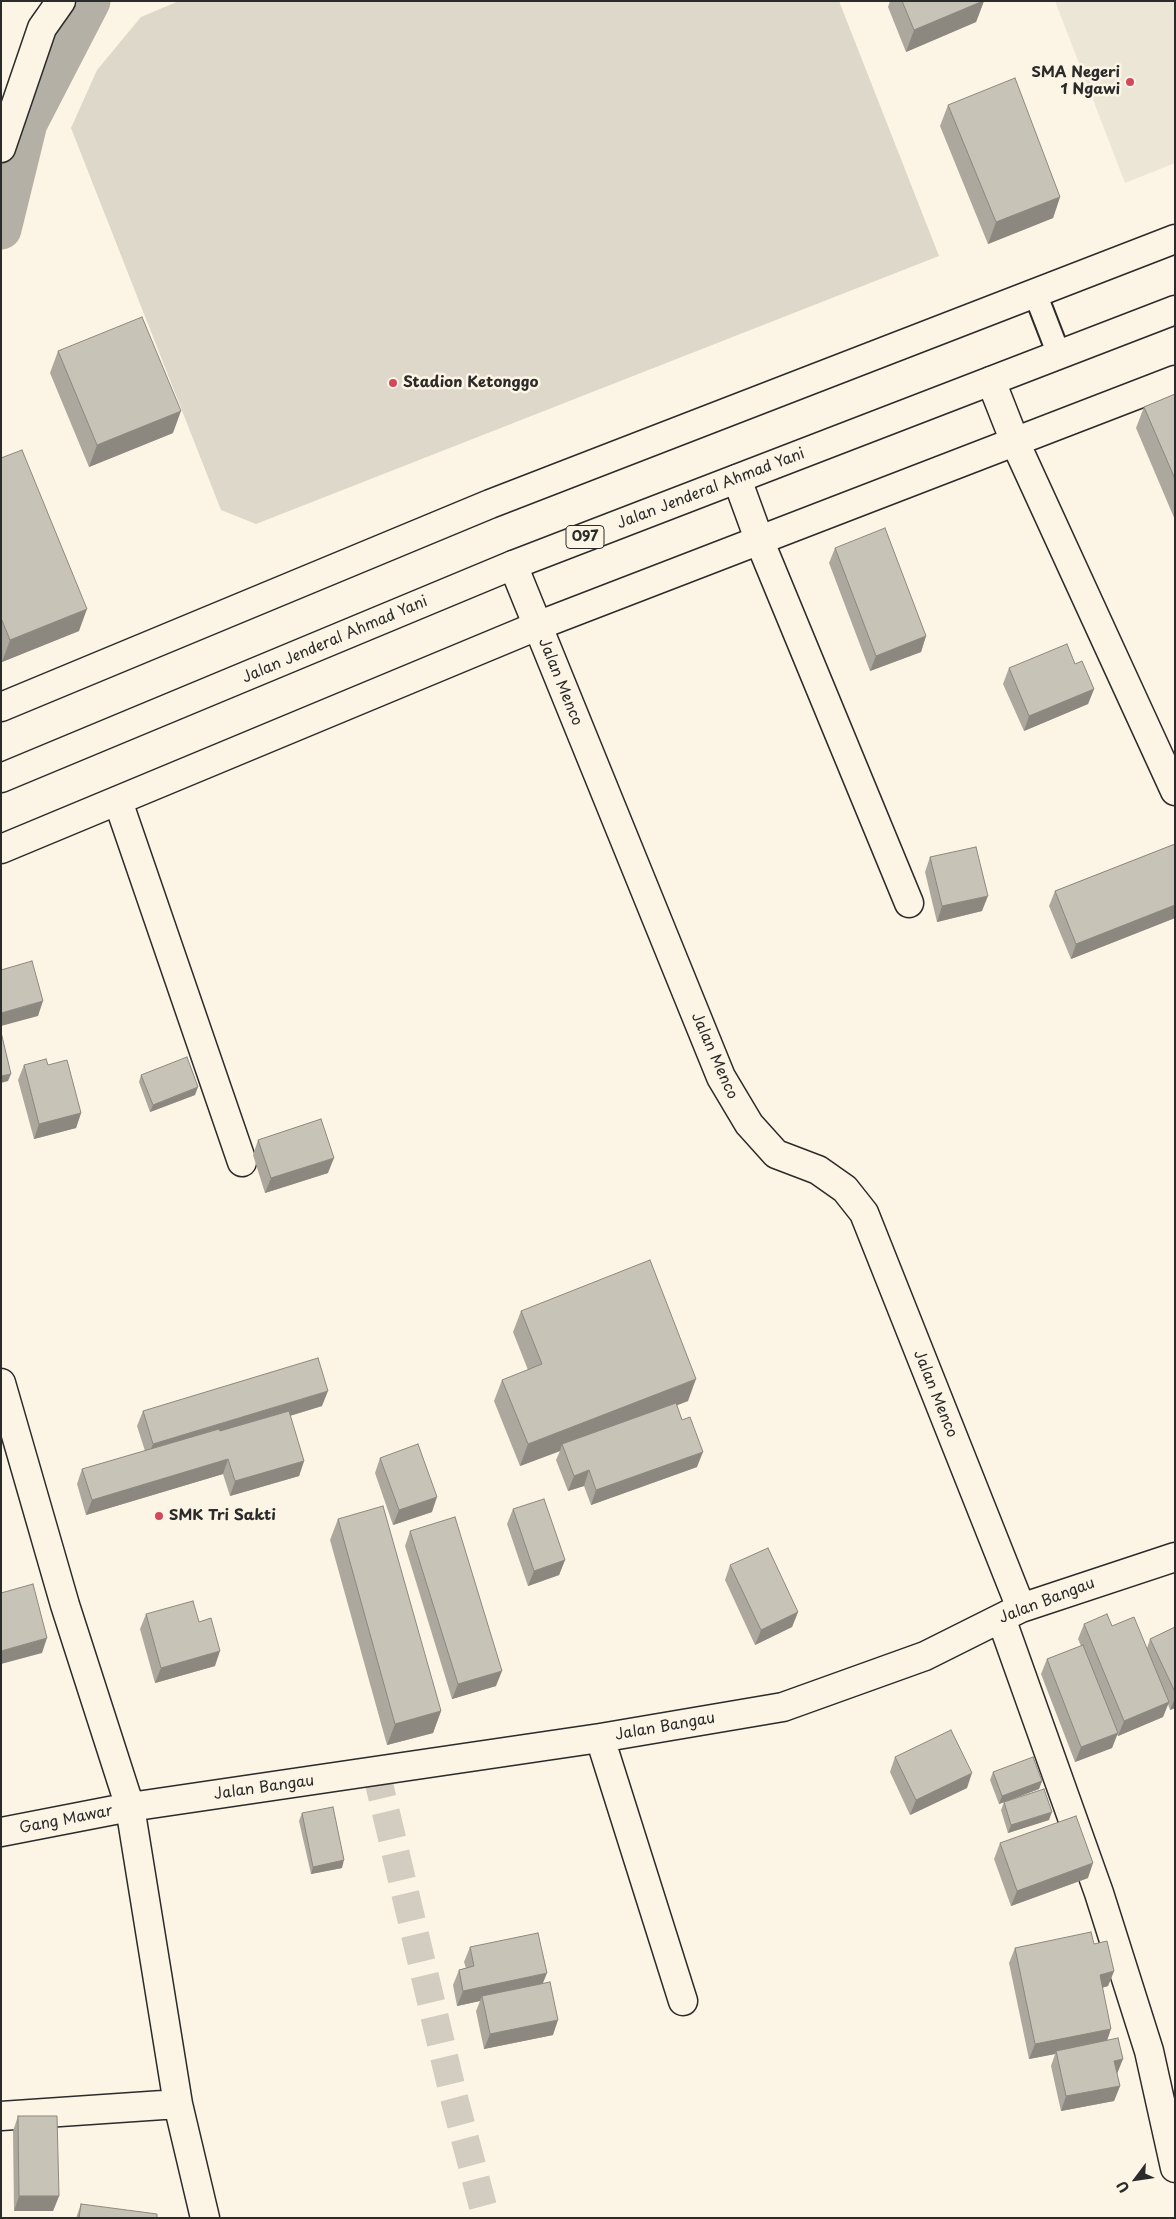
<!DOCTYPE html>
<html>
<head>
<meta charset="utf-8">
<style>
	body { margin:0 }
	#map { position:relative; width:1176px; height:2219px; overflow:hidden; background:#fcf5e5; font-family:"Playpen Sans",sans-serif }
	canvas { display:block }
	.frame { position:absolute; inset:0; border:2px solid #2b2b2b; pointer-events:none }
	.north { position:absolute; left:1111px; top:2154px; width:50px; height:50px; -webkit-text-stroke:4px #fcf5e5; paint-order:stroke; rotate:239deg; font-size:14px; font-weight:700; line-height:20px; text-align:center; color:#2b2b2b }
	.north::after { content:''; display:block; margin:auto; width:18px; height:22px; background:#2b2b2b; clip-path:polygon(50% 0,100% 100%,50% 72%,0 100%) }
</style>
</head>
<body>
<div id="map">
<canvas width="1176" height="2219"></canvas>
<div class="frame"></div>
<div class="north">U</div>
</div>
<script>
const context = document.querySelector('canvas').getContext('2d');
context.lineJoin = 'round';
function paint(path, color) {
  context.fillStyle = color;
  context.fill(path, 'evenodd');
}
function poly(rows) {
  const path = new Path2D();
  for (const r of rows) {
    path.moveTo(r[0], r[1]);
    for (let i = 2; i < r.length; i += 2) path.lineTo(r[i], r[i + 1]);
  }
  return path;
}
function stroke(path, color, width, dash) {
  context.strokeStyle = color;
  context.lineWidth = width;
  context.lineCap = dash ? 'butt' : 'round';
  context.setLineDash(dash || []);
  context.stroke(path);
}
function write(font, color, halo, rows, align = 'center') {
  context.font = font + ' "Playpen Sans",sans-serif';
  context.lineWidth = 5;
  context.setLineDash([]);
  context.textBaseline = 'middle';
  context.strokeStyle = halo;
  context.fillStyle = color;
  for (const [text, x, y, turn = 0] of rows) {
    context.save();
    context.translate(x, y);
    context.rotate((+turn || 0) * Math.PI / 180);
    context.textAlign = isNaN(turn) ? turn : align;
    if (halo) context.strokeText(text, 0, 0);
    context.fillText(text, 0, 0);
    context.restore();
  }
}
paint(poly([
	[1055,1,1175,1,1175,163,1125,183]
]), '#ece6d7');
paint(poly([
	[179,1,839,1,939,256,256,524,221,510,71,128,97,70,141,17]
]), '#ded8ca');
stroke(poly([
	[1,229,27,123,90,1]
]), '#b4b0a5', 41);
stroke(poly([
	[376,1771,453,2094,486,2218]
]), '#d2cdc0', 28, [28, 14]);
const service = poly([
	[1035,293,1059,355]
]);
const minor = poly([
	[1,148,42,28,61,1],
	[737,479,760,542,909,903],
	[513,565,721,1077,749,1124,776,1154,818,1170,845,1189,864,1213,1021,1608],
	[118,801,242,1162],
	[1,1383,65,1605,130,1807,178,2104,205,2218],
	[1001,1618,1099,1893,1149,2051,1175,2168],
	[600,1738,683,2001],
	[1,1832,130,1807,600,1738,783,1707,925,1656,1021,1608,1175,1557],
	[1,2116,178,2104]
]);
const tertiary = poly([
	[991,381,1015,442,1175,791],
	[1,707,490,504,1175,239],
	[1,849,537,626,1175,380]
]);
const primary = poly([
	[1,778,513,565,1175,310]
]);
stroke(service, '#2b2b2b', 26);
stroke(minor, '#2b2b2b', 31);
stroke(tertiary, '#2b2b2b', 31);
stroke(primary, '#2b2b2b', 31);
stroke(service, '#fcf5e5', 22);
stroke(minor, '#fcf5e5', 28);
stroke(tertiary, '#fcf5e5', 28);
stroke(primary, '#fcf5e5', 28);
paint(poly([
	[890,1,984,1,976,22,906,52,888,7],
	[948,105,1060,197,1053,218,988,244,940,126],
	[58,351,173,433,89,467,50,373],
	[1175,394,1175,520,1136,428,1144,407],
	[1,458,79,631,2,662,1,659],
	[835,548,926,636,921,652,870,671,829,563],
	[1075,664,1094,689,1088,704,1024,731,1003,684,1009,668],
	[1175,844,1175,918,1071,959,1049,906,1055,891],
	[930,857,982,911,937,922,925,872],
	[24,1065,81,1113,76,1128,34,1139,18,1080],
	[141,1075,195,1095,150,1112,139,1082],
	[258,1140,328,1173,265,1193,253,1155],
	[521,1311,688,1401,677,1405,697,1467,591,1505,584,1486,568,1491,556,1460,560,1451,520,1466,494,1401,502,1380,528,1370,513,1332],
	[322,1406,290,1416,304,1461,299,1476,230,1496,223,1474,86,1515,77,1484,82,1469,145,1451,137,1426,143,1411],
	[380,1458,432,1512,393,1525,375,1473],
	[513,1509,565,1560,559,1575,528,1586,507,1524],
	[338,1519,441,1711,433,1733,387,1745,330,1540],
	[410,1531,496,1686,452,1699,405,1546],
	[730,1565,798,1612,792,1627,755,1645,725,1580],
	[146,1614,199,1622,215,1666,155,1683,140,1629],
	[1084,1624,1147,1648,1150,1639,1175,1627,1175,1708,1170,1710,1168,1704,1163,1717,1118,1736,1117,1734,1112,1748,1075,1762,1041,1674,1047,1659,1081,1646,1078,1639],
	[895,1757,967,1788,910,1815,890,1772],
	[993,1772,1042,1781,1039,1789,1004,1802,1049,1820,1008,1833,1001,1810,1004,1802,999,1804,990,1780],
	[302,1813,342,1868,311,1874,299,1821],
	[1000,1843,1088,1878,1011,1906,994,1859],
	[1094,1944,1114,1971,1108,1986,1102,1988,1107,2040,1120,2086,1114,2101,1061,2111,1051,2066,1055,2054,1029,2059,1009,1963,1015,1948],
	[470,1947,543,1984,553,2035,484,2049,476,2011,480,2001,457,2006,453,1985,459,1970,466,1968,464,1962],
	[18,2116,59,2196,53,2211,14,2211,13,2131],
	[81,2204,157,2218,76,2218]
]), '#aca89d');
paint(poly([
	[983,1,984,1,976,22,906,52,914,30],
	[1060,197,1053,218,988,244,996,222],
	[181,411,173,433,89,467,97,445],
	[87,609,79,631,2,662,10,640],
	[926,636,921,652,870,671,876,656],
	[1094,689,1088,704,1024,731,1029,716],
	[988,896,982,911,937,922,942,906],
	[1175,905,1175,918,1071,959,1076,944],
	[43,1001,38,1016,1,1026,1,1013],
	[11,1074,8,1081,1,1083,1,1076],
	[198,1087,195,1095,150,1112,153,1105],
	[81,1113,76,1128,34,1139,39,1124],
	[334,1158,328,1173,265,1193,271,1178],
	[696,1379,688,1401,564,1449,562,1444,560,1451,520,1466,528,1444],
	[328,1391,322,1406,147,1459,153,1444],
	[703,1452,697,1467,591,1505,596,1490],
	[228,1459,223,1474,86,1515,92,1500],
	[304,1461,299,1476,230,1496,235,1481],
	[589,1470,584,1486,568,1491,574,1476],
	[437,1497,432,1512,393,1525,399,1510],
	[565,1560,559,1575,528,1586,534,1571],
	[798,1612,792,1627,755,1645,761,1630],
	[47,1638,42,1653,1,1664,1,1651],
	[220,1651,215,1666,155,1683,161,1668],
	[502,1671,496,1686,452,1699,458,1684],
	[1175,1698,1175,1708,1170,1710],
	[1169,1702,1163,1717,1118,1736,1124,1721],
	[441,1711,433,1733,387,1745,395,1724],
	[1118,1733,1112,1748,1075,1762,1081,1747],
	[972,1773,967,1788,910,1815,916,1800],
	[1042,1781,1039,1789,999,1804,1002,1796],
	[1052,1812,1049,1820,1008,1833,1011,1825],
	[344,1860,342,1868,311,1874,313,1867],
	[1093,1863,1088,1878,1011,1906,1017,1891],
	[1114,1971,1108,1986,1094,1990,1100,1975],
	[547,1973,541,1988,482,1996,480,2001,457,2006,463,1991],
	[558,2020,553,2035,484,2049,490,2034],
	[1111,2029,1106,2044,1056,2051,1055,2054,1029,2059,1035,2044],
	[1123,2059,1117,2074,1114,2061],
	[1120,2086,1114,2101,1061,2111,1066,2096],
	[19,2196,59,2196,53,2211,14,2211]
]), '#8c8880');
const building = poly([
	[902,1,983,1,914,30,902,1],
	[1015,78,1060,197,996,222,948,105,1015,78],
	[142,317,181,411,97,445,58,351,142,317],
	[1175,394,1175,479,1144,407,1175,394],
	[22,450,87,609,10,640,1,618,1,458,22,450],
	[885,528,926,636,876,656,835,548,885,528],
	[1067,644,1075,664,1082,661,1094,689,1029,716,1009,668,1067,644],
	[1175,844,1175,905,1076,944,1055,891,1175,844],
	[976,847,988,896,942,906,930,857,976,847],
	[32,961,43,1001,1,1013,1,970,32,961],
	[1,1032,11,1074,1,1076,1,1032],
	[187,1057,198,1087,153,1105,141,1075,187,1057],
	[46,1059,48,1065,67,1060,81,1113,39,1124,24,1065,46,1059],
	[321,1119,334,1158,271,1178,258,1140,321,1119],
	[650,1260,696,1379,528,1444,502,1380,542,1364,521,1311,650,1260],
	[318,1358,328,1391,153,1444,143,1411,318,1358],
	[676,1403,682,1420,690,1417,703,1452,596,1490,589,1470,574,1476,562,1444,676,1403],
	[289,1411,304,1461,235,1481,228,1459,92,1500,82,1469,219,1429,220,1431,289,1411],
	[418,1444,437,1497,399,1510,380,1458,418,1444],
	[544,1499,565,1560,534,1571,513,1509,544,1499],
	[383,1506,441,1711,395,1724,338,1519,383,1506],
	[455,1517,502,1671,458,1684,410,1531,455,1517],
	[768,1548,798,1612,761,1630,730,1565,768,1548],
	[33,1584,47,1638,1,1651,1,1593,33,1584],
	[193,1601,199,1622,211,1618,220,1651,161,1668,146,1614,193,1601],
	[1107,1614,1112,1626,1134,1617,1169,1702,1124,1721,1084,1624,1107,1614],
	[1175,1627,1175,1692,1150,1639,1175,1627],
	[1083,1645,1118,1733,1081,1747,1047,1659,1083,1645],
	[951,1730,972,1773,916,1800,895,1757,951,1730],
	[1033,1757,1042,1781,1002,1796,993,1772,1033,1757],
	[1044,1789,1052,1812,1011,1825,1004,1802,1044,1789],
	[333,1807,344,1860,313,1867,302,1813,333,1807],
	[1076,1816,1093,1863,1017,1891,1000,1843,1076,1816],
	[1091,1932,1094,1944,1107,1941,1114,1971,1100,1975,1111,2029,1035,2044,1015,1948,1091,1932],
	[538,1933,547,1973,463,1991,459,1970,474,1966,470,1947,538,1933],
	[550,1982,558,2020,490,2034,482,1996,550,1982],
	[1118,2038,1123,2059,1114,2061,1120,2086,1066,2096,1056,2051,1118,2038],
	[18,2116,57,2116,59,2196,19,2196,18,2116],
	[81,2204,157,2214,157,2218,79,2218,81,2204]
]);
paint(building, '#c8c3b7');
stroke(building, '#8c8880', 1);
for (const [x, y, r, color] of [
	[1130,82,5,"#d1495b"],
	[393,383,5,"#d1495b"],
	[159,1516,5,"#d1495b"]
]) {
  const dot = new Path2D();
  dot.arc(x, y, r, 0, 2 * Math.PI);
  context.fillStyle = color;
  context.fill(dot);
  stroke(dot, '#fcf5e5', 2);
}
for (const [x, y, w] of [
	[585,537,38]
]) {
  const box = new Path2D();
  box.roundRect(x - w / 2, y - 11.5, w, 23, 4);
  context.fillStyle = '#fcf5e5';
  context.fill(box);
  stroke(box, '#2b2b2b', 1);
}
write('bold 14px', '#2b2b2b', null, [
	["097",585,537]
]);
write('bold 15px', '#2b2b2b', '#fcf5e5', [
	["SMA Negeri",1120,73,"right"],
	["1 Ngawi",1120,90,"right"],
	["Stadion Ketonggo",403,383],
	["SMK Tri Sakti",169,1516]
], 'left');
write('15px', '#2b2b2b', '#fcf5e5', [
	["Jalan Jenderal Ahmad Yani",711,489,-21],
	["Jalan Jenderal Ahmad Yani",335,640,-23],
	["Jalan Menco",560,682,68],
	["Jalan Menco",714,1056,66],
	["Jalan Menco",935,1394,68],
	["Jalan Bangau",1047,1601,-21],
	["Jalan Bangau",665,1727,-10],
	["Jalan Bangau",264,1788,-8],
	["Gang Mawar",66,1820,-11]
]);
</script>
</body>
</html>
